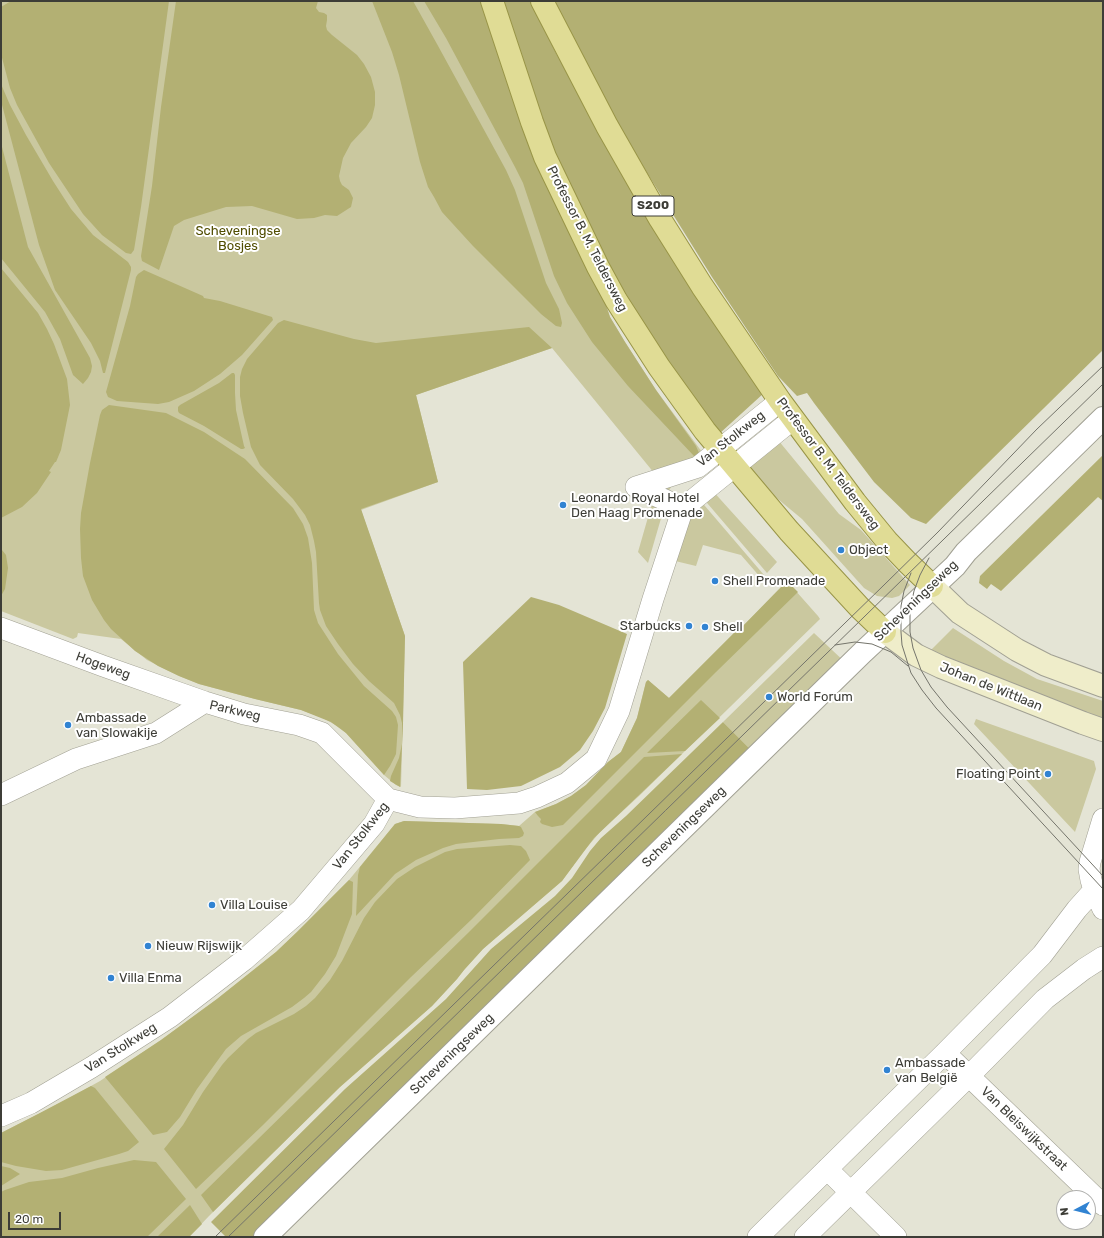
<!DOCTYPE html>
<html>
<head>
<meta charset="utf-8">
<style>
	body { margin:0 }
	#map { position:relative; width:1104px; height:1238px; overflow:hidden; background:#e4e4d5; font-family:Rubik,sans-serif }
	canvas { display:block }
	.frame { position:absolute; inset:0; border:2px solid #3d3d37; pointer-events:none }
	.north { position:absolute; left:1056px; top:1190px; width:40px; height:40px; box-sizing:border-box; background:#fff; border:1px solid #b1b1af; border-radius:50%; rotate:263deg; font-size:11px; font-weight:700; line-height:16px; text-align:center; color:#3d3d37 }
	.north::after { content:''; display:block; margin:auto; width:14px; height:18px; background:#3183d2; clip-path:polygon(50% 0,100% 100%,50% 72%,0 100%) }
	.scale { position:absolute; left:8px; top:1212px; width:53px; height:18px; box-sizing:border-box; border:2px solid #3d3d37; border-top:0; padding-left:5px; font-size:12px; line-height:14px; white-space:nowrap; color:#3d3d37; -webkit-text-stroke:3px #fff; paint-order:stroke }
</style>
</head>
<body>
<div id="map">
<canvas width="1104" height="1238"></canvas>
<div class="frame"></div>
<div class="north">N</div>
<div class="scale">20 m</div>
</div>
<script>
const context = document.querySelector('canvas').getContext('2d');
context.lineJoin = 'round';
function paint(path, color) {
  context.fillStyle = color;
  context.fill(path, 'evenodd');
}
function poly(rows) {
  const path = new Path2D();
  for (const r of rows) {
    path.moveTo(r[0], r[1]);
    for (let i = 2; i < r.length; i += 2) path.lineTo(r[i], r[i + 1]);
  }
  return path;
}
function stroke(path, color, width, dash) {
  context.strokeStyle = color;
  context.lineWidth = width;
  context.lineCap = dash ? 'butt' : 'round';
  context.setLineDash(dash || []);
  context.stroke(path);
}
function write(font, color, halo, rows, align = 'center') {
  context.font = font + ' Rubik,sans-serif';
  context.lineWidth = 4;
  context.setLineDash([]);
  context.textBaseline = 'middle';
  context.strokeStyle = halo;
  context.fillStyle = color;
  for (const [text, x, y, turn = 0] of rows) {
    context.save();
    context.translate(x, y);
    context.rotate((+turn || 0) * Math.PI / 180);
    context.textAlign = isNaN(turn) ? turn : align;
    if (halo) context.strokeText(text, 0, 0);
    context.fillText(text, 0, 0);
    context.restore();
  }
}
paint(poly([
	[1,1,481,1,524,128,554,200,582,260,603,296,610,317,625,342,656,390,702,452,677,474,669,491,648,563,638,552,659,479,552,348,416,395,438,482,361,510,405,636,401,787,396,785,384,775,346,733,339,727,323,718,301,710,255,699,199,684,179,676,147,660,121,639,78,633,77,637,73,639,1,611],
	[778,440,839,514,861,530,910,585,899,596,892,598,877,596,864,588,802,519,761,485,747,467],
	[711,489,777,562,767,573,702,497],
	[699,499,764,575,761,578,741,555,703,545,696,566,671,560,687,511],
	[787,581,818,616,820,619,639,796,600,832,583,852,562,881,483,949,464,970,457,979,432,1006,340,1087,209,1216,189,1237,1,1237,1,1133,64,1101,100,1081,161,1040,217,999,276,952,297,932,349,880,395,824,404,821,501,824,519,826,535,812,556,804,571,796,586,785,608,762,621,752,637,718,646,682,648,680,669,698,737,630,738,631],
	[953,628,1004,661,1037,679,1103,701,1103,718,1026,690,930,651],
	[814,633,848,665,756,755,723,722],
	[976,719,1094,761,1096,769,1075,832,974,724]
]), '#cac89f');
paint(poly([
	[11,1,169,1,141,207,134,250,131,254,126,253,102,235,83,214,49,163,17,105,10,88,1,54,1,7],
	[176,1,318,1,316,8,319,12,324,13,327,15,327,20,326,26,327,30,332,35,357,55,364,64,371,77,375,92,375,105,372,118,366,127,351,143,343,158,339,176,340,181,342,185,349,190,353,198,351,207,337,216,325,215,314,218,297,219,252,206,226,207,184,220,174,226,159,270,142,261,141,256,152,186,161,107],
	[372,1,413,1,437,44,506,170,515,190,546,283,559,309,562,323,561,327,556,326,541,314,473,246,442,212,434,197,428,187,420,162,399,75,392,52],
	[424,1,481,1,524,128,554,200,582,260,603,296,610,317,625,342,656,390,696,446,699,453,698,456,694,456,628,386,592,342,567,303,554,276,523,183,515,167,446,38],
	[501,1,531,1,556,53,586,108,764,393,719,434,696,404,617,282,572,195,541,118],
	[552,1,1103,1,1103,350,926,524,911,518,874,482,814,403,807,393,797,396,778,376,712,277,624,136],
	[1,84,10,105,26,135,53,181,71,209,93,235,128,262,131,267,131,270,105,373,103,373,100,361,91,343,55,290,39,245,1,101],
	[1,143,28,247,90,358,92,366,91,372,88,378,83,384,73,375,60,339,45,312,1,258],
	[1,268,38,313,47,329,54,344,67,379,70,405,61,450,56,462,55,462,49,471,51,472,37,493,22,507,1,518],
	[144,270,203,296,204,298,220,301,272,317,273,320,242,355,220,374,194,391,169,402,158,404,117,401,108,397,106,392,130,306,136,277,138,274],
	[284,320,354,339,376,343,529,327,552,348,416,395,438,482,361,509,405,636,403,724,400,787,390,781,391,776,399,758,402,744,402,723,400,715,394,703,369,681,353,664,338,644,326,626,320,610,319,603,316,552,314,541,310,525,305,515,293,499,260,465,251,447,243,413,240,396,240,377,242,369,247,359,278,323],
	[232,373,234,373,235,375,235,393,236,410,244,446,245,448,243,449,241,449,204,426,179,413,178,411,178,407,180,405,219,383],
	[109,405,166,413,204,432,245,459,293,508,303,524,308,538,312,563,314,610,318,623,338,654,364,686,392,711,396,717,398,725,396,754,390,766,384,775,346,733,331,722,301,710,255,699,199,684,179,676,158,666,135,651,111,629,104,620,92,600,83,576,81,558,80,529,81,513,90,463,100,415,102,410],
	[1103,455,1103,501,1098,497,1001,591,991,584,987,589,979,583,980,576],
	[1,550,2,550,6,555,8,568,5,589,1,596],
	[787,581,798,592,716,672,563,825,552,827,542,824,540,822,541,819,538,816,535,812,556,804,571,796,586,785,608,762,621,752,637,718,646,682,648,680,669,698,737,630,738,631,743,626],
	[531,597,559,605,627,634,605,708,593,731,580,750,560,767,521,786,487,790,467,789,463,662],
	[701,700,720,718,685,751,647,753],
	[723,722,756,755,258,1237,226,1237,211,1222,345,1089,446,999,491,949,555,896,572,878,590,851,601,838,626,816],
	[682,754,594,838,562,881,483,949,464,970,457,979,432,1006,340,1087,213,1212,201,1195,468,933,644,757],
	[404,821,501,824,519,826,521,827,524,833,523,836,519,838,499,839,456,844,443,848,416,860,395,874,356,916,358,875,360,867,395,824],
	[510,845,521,846,526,851,530,860,472,919,411,977,263,1125,196,1189,164,1149,183,1125,203,1092,222,1065,228,1058,248,1039,256,1033,294,1014,306,1006,315,998,330,980,342,961,364,918,375,902,397,879,415,867,445,852,457,849],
	[349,880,353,882,352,914,336,956,325,974,311,992,304,998,292,1007,241,1036,226,1049,197,1089,180,1117,167,1132,153,1135,105,1077,161,1040,217,999,276,952,297,932],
	[91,1086,95,1088,139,1142,128,1151,119,1154,62,1170,46,1171,16,1166,1,1162,1,1133,38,1114],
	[134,1160,156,1162,186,1199,147,1237,1,1237,1,1192,5,1190,29,1182,62,1178,98,1168],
	[1,1166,10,1168,20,1174,1,1186],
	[190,1205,202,1224,189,1237,157,1237]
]), '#b3b073');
const minor = poly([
	[683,508,636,487,698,467,780,401],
	[1,628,103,666,205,702,244,714,299,725,322,733,388,799],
	[1,795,76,759,156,733,205,702],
	[388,799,420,807,455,808,519,803,537,797,567,783,596,759,619,711,653,599,683,508,793,419],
	[1103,819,1090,862,1089,869,1091,880,1094,890,1103,909],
	[945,1053,1103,1205],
	[1,1116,31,1103,92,1067,170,1017,244,960,301,910,374,824,388,799],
	[827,1169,896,1237],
	[758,1237,945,1053,1032,965,1042,955,1077,909,1094,890],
	[805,1237,969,1076,1045,999,1084,969,1103,957]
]);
const tertiary = poly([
	[265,1237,863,652,955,566,966,552,1103,418]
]);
const secondary = poly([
	[932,586,960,613,1017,650,1046,665,1103,686],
	[885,632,916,655,941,667,1083,723,1103,730]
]);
const primary = poly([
	[492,1,532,122,545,157,598,267,616,300,659,367,705,431,789,531,860,608,885,632],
	[542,1,607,126,660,219,702,286,780,401,855,502,887,541,907,562,932,586]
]);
stroke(minor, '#a1a093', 22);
stroke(tertiary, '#a1a093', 24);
stroke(secondary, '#a1a093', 24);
stroke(primary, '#999547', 24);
stroke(minor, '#fff', 21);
stroke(tertiary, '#fff', 22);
stroke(secondary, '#efedca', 22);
stroke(primary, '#e0dc95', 22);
stroke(poly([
	[929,558,920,575,914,591,910,610,910,632,913,648,921,670,931,687,947,707,1103,876],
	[911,573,904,591,901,606,901,632,902,645,908,664,911,673,922,690,936,708,1103,889],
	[835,645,855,642,872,644,891,652,908,666],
	[215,1237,884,585,938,532,1037,429,1103,366],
	[228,1237,1103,384]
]), '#74746b', 1);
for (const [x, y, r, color] of [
	[563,505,4,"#3183d2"],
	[841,550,4,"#3183d2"],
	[715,581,4,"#3183d2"],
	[689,626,4,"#3183d2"],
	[705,627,4,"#3183d2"],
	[769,697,4,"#3183d2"],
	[68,725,4,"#3183d2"],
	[1048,774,4,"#3183d2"],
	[212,905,4,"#3183d2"],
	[148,946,4,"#3183d2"],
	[111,978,4,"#3183d2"],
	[887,1070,4,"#3183d2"]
]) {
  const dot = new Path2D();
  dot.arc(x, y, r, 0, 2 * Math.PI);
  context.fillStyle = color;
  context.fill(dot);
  stroke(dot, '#fff', 1.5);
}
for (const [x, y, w] of [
	[653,206,42]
]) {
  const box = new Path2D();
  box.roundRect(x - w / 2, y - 10, w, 20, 3);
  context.fillStyle = '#fff';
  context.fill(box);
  stroke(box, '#3d3d37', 1);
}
write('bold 12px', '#3d3d37', null, [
	["S200",653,206]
]);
write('13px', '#514d00', '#fff', [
	["Scheveningse",238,231],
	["Bosjes",238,246]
]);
write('13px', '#3d3d37', '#fff', [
	["Professor B. M. Teldersweg",587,239,63],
	["Van Stolkweg",731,439,-38],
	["Professor B. M. Teldersweg",828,464,53],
	["Scheveningseweg",916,601,-44],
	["Hogeweg",103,666,20],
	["Johan de Wittlaan",991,687,22],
	["Parkweg",235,711,13],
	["Scheveningseweg",684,827,-44],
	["Van Stolkweg",361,836,-52],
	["Van Stolkweg",121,1048,-32],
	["Scheveningseweg",452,1054,-44],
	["Van Bleiswijkstraat",1024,1129,44]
]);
write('13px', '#3d3d37', '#fff', [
	["Leonardo Royal Hotel",571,498],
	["Den Haag Promenade",571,513],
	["Object",849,550],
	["Shell Promenade",723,581],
	["Starbucks",681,626,"right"],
	["Shell",713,627],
	["World Forum",777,697],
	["Ambassade",76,718],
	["van Slowakije",76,733],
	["Floating Point",1040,774,"right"],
	["Villa Louise",220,905],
	["Nieuw Rijswijk",156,946],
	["Villa Enma",119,978],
	["Ambassade",895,1063],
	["van België",895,1078]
], 'left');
</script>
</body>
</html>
